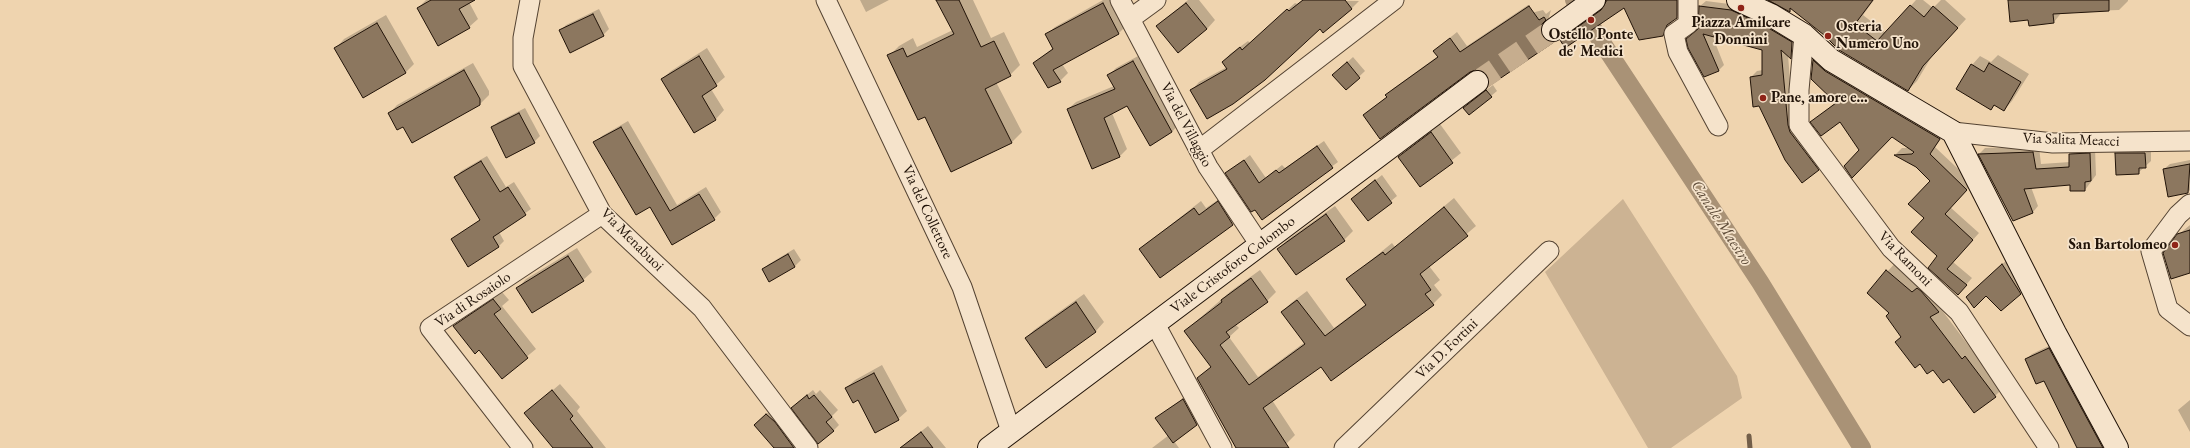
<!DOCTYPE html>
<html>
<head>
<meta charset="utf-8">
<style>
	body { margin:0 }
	canvas { display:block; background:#efd4af }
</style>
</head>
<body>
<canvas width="2190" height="448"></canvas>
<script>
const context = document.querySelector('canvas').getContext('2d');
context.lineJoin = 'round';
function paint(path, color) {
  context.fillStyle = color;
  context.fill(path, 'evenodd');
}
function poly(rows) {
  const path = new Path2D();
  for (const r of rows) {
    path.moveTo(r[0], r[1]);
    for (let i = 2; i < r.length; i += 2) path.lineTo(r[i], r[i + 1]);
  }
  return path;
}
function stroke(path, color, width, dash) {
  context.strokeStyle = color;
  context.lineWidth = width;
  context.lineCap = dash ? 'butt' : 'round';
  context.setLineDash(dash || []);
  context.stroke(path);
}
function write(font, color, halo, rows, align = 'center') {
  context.font = font + ' "EB Garamond",serif';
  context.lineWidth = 3.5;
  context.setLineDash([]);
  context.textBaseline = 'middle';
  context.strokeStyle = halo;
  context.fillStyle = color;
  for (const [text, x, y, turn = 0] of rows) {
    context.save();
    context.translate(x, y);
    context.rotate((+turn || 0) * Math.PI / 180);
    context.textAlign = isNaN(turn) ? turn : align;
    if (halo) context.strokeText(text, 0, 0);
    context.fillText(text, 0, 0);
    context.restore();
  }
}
paint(poly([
	[1623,199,1737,376,1742,398,1671,448,1648,448,1545,272]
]), '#ccb393');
paint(poly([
	[426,0,471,0,469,2,478,19,469,27,418,8],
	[860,0,889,0,866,12],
	[937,0,973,0,991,38,1004,32,1020,65,1010,75,996,82,1022,132,1012,142,951,170,926,116,889,56,899,46,913,38,917,47,953,30],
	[1103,0,1113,0,1127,25,1119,33,1062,64,1068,73,1060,81,1034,63,1054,47,1047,34,1055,27],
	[1188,0,1199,0,1215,20,1207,29,1157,26],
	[1302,0,1359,1,1352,8,1192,90,1199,82,1227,67,1223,62,1230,54,1248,41,1250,43,1295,3,1297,4],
	[1608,0,1683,0,1684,10,1673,20,1670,27,1663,35,1624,6,1561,41,1604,8],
	[1770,0,1874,0,1863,15,1886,33,1916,0,1923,0,1933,8,1941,0,1945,0,1966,19,1932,56,1917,81,1908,90,1825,34,1792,9,1790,11],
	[2009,0,2128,0,2128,1,2119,10,2062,12,2054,22,2030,24,2029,19],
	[1706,1,1737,5,1797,37,1796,52,1791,58,1788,55,1793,119,1824,164,1802,182,1751,77,1757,71,1763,70,1763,49,1712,35,1724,65,1719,70,1705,76,1699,28,1700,6],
	[1528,5,1531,13,1543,10,1546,14,1551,10,1547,24,1559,35,1553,42,1489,84,1488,74,1483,70,1476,69,1364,115,1388,96,1387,95,1394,88,1438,56,1441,45,1457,32,1467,46],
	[599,9,609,29,603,35,560,31,566,25],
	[386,15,414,64,405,73,336,48,344,39],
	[707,48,725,77,711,89,724,110,716,119,694,132,662,79,671,71],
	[1820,54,1946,132,1935,147,1973,183,1950,207,1979,233,1953,262,1972,278,1958,294,1939,256,1925,218,1932,181,1917,166,1896,154,1902,148,1910,148,1892,136,1860,150,1840,121,1812,122,1836,102,1812,79,1814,61],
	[1140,55,1179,124,1172,132,1127,104,1112,113,1127,149,1120,156,1093,167,1068,109,1076,102,1114,86,1109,75,1116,68],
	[1998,55,2029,74,2012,101,2004,110,1995,105,1990,109,1972,65,1980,56,1991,62],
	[1353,57,1365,71,1346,89,1340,69],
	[473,63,489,91,489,95,480,104,403,126,389,114,397,105],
	[1493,85,1497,91,1491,96,1470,102],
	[525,108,540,136,534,142,492,128,498,122],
	[628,121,677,205,706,187,721,212,714,219,672,244,650,205,595,143,602,136],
	[1440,124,1461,153,1420,186,1399,157],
	[1324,141,1338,162,1262,218,1227,173,1250,155,1266,178,1282,165,1285,168],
	[2039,147,2041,164,2070,162,2070,154,2076,148,2095,148,2096,175,2085,190,2071,184,2031,187,2038,206,2033,212,2013,219,1979,154,1985,148],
	[2151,147,2151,161,2138,173,2116,153,2122,148],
	[487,156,506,187,514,182,531,209,499,232,504,241,498,247,452,239,481,219,456,177,461,171],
	[2190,160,2190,190,2188,192,2164,169,2170,164],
	[1382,175,1397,196,1368,220,1352,199],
	[1225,195,1240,217,1161,277,1140,249,1201,201,1206,208],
	[1454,198,1476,226,1429,266,1440,280,1434,285,1442,295,1433,304,1321,366,1272,400,1295,435,1286,444,1280,448,1237,448,1198,378,1212,366,1185,331,1231,291,1260,270,1276,292,1267,301,1235,324,1239,328,1229,337,1258,377,1305,342,1282,312,1291,303,1307,291,1334,328,1366,304,1348,279,1392,243,1395,247],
	[1335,206,1353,231,1344,240,1296,274,1278,249,1287,240],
	[2190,221,2190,273,2178,235,2190,225],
	[577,248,592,272,583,280,518,288,526,279],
	[794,249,801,260,795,266,770,281,763,269,769,264],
	[2011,256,2029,284,2001,310,1986,294,1976,289],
	[1897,261,1948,302,1941,309,1972,350,1976,347,2005,386,1995,396,1949,378,1920,363,1896,342,1902,336,1891,312,1868,293],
	[502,292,509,300,502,306,536,349,502,377,480,349,454,327,463,318],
	[1084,294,1104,322,1096,331,1046,366,1026,338,1034,330],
	[2055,343,2107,439,2095,448,2078,448,2044,380,2026,359,2032,354],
	[882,365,907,411,898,419,858,399,846,388,855,380],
	[560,384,580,407,577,411,606,448,553,448,526,413],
	[813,390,816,394,820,390,838,410,832,416,839,425,833,431,798,402],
	[1189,394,1202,419,1174,441,1179,448,1152,448,1169,435,1157,418],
	[2190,400,2190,432,2178,410],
	[772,409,804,448,775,448,761,419],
	[928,426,946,448,900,448]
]), '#0003');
stroke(poly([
	[1749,436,1750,448]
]), '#735f4a', 5);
stroke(poly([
	[1574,0,1760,282,1862,448]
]), '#a99276', 18);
const building = poly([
	[431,0,475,0,459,9,470,28,438,46,417,8,431,0],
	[936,0,959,0,981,47,994,41,1011,76,985,89,1012,143,951,172,925,117,918,120,887,55,903,48,907,57,954,34,936,0],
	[1303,0,1345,0,1352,9,1323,33,1320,29,1265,80,1233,104,1207,119,1190,90,1227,69,1222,62,1240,47,1242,50,1287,9,1289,11,1303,0],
	[1607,0,1677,0,1677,18,1667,25,1663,36,1639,40,1624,8,1565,48,1560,40,1601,10,1607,0],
	[1768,0,1873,0,1855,24,1877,41,1910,5,1924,17,1933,6,1958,28,1923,66,1908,91,1839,50,1824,35,1790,8,1790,12,1768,0],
	[2008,0,2109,0,2109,11,2053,14,2054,23,2029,26,2028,20,2010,22,2008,0],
	[1103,3,1119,34,1053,70,1061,82,1048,88,1033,63,1053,49,1045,34,1103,3],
	[1186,3,1207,29,1178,53,1156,26,1186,3],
	[1529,6,1539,20,1544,17,1546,20,1541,25,1541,32,1543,38,1554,42,1489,86,1487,75,1482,71,1476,70,1470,72,1380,139,1363,115,1387,97,1385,95,1438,57,1433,51,1450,38,1460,52,1529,6],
	[1699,6,1731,10,1765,26,1792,42,1791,59,1781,50,1788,125,1790,132,1819,170,1802,183,1785,160,1759,106,1753,107,1750,77,1762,75,1762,50,1703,34,1719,71,1704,77,1688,48,1686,39,1698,29,1699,6],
	[593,14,604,36,570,53,559,30,593,14],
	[377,23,406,73,363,98,334,48,377,23],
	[699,56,717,86,702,96,716,120,694,133,661,79,699,56],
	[1813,60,1825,71,1940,139,1930,154,1967,190,1945,214,1973,240,1947,269,1967,285,1958,295,1928,268,1937,256,1911,232,1924,218,1908,204,1930,181,1916,167,1894,155,1912,154,1914,152,1892,137,1852,178,1844,166,1859,150,1840,122,1821,136,1810,122,1836,103,1811,79,1813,60],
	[1133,61,1172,132,1150,146,1127,106,1104,118,1120,157,1092,169,1067,109,1115,89,1107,75,1133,61],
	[1347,62,1360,78,1346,90,1332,75,1347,62],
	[1989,63,2021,82,2004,111,1994,105,1991,110,1956,89,1971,64,1984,72,1989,63],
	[464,70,480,99,480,105,412,143,403,127,397,130,388,113,464,70],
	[1486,90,1492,97,1469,115,1463,108,1486,90],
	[519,113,535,143,506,158,491,127,519,113],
	[621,127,670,211,699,194,715,220,672,245,650,207,636,215,593,142,621,127],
	[1431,132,1453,163,1420,187,1398,157,1431,132],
	[1317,146,1333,168,1262,220,1255,210,1251,212,1225,173,1244,160,1259,183,1276,170,1279,173,1317,146],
	[2033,152,2036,169,2069,167,2069,154,2090,153,2091,181,2085,182,2085,191,2070,191,2070,185,2024,189,2033,213,2013,221,1978,154,2033,152],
	[2115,153,2145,153,2146,168,2139,168,2139,174,2116,175,2115,153],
	[481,161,500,192,508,187,526,215,493,237,499,247,468,267,451,239,480,220,454,177,481,161],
	[2190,164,2188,193,2168,197,2163,169,2190,164],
	[1375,180,1392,203,1368,221,1351,199,1375,180],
	[1218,201,1233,225,1160,278,1139,249,1194,208,1199,215,1218,201],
	[1444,207,1468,236,1420,274,1431,290,1425,294,1434,305,1331,381,1321,367,1263,408,1289,448,1236,448,1197,378,1211,367,1184,331,1222,302,1221,300,1251,278,1268,302,1226,332,1230,337,1220,345,1249,385,1305,344,1281,312,1297,300,1325,336,1366,305,1346,279,1383,252,1385,255,1444,207],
	[1326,214,1345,241,1296,275,1277,249,1326,214],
	[2190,230,2190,273,2171,279,2163,253,2177,234,2190,230],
	[788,254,795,267,769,282,762,269,788,254],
	[568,256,584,281,532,313,516,288,568,256],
	[2002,264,2021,294,2001,311,1986,296,1974,308,1966,297,2002,264],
	[1886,270,1912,292,1917,288,1921,291,1939,312,1930,317,1962,359,1965,356,1996,397,1974,413,1949,379,1943,383,1933,370,1927,374,1920,364,1915,368,1895,342,1901,337,1886,316,1889,313,1867,293,1886,270],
	[493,299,501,309,494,314,528,358,502,379,479,350,475,354,453,326,493,299],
	[1076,302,1096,332,1046,368,1025,338,1076,302],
	[2049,348,2103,448,2077,448,2044,381,2036,384,2025,359,2049,348],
	[874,373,899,420,875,433,858,400,853,403,845,388,874,373],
	[552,390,573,416,570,419,593,448,553,448,524,413,552,390],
	[807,395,809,399,814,395,832,417,826,422,834,431,818,444,791,408,807,395],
	[1183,399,1197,425,1173,443,1155,418,1183,399],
	[766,414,775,422,794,448,774,448,754,425,766,414],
	[921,432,933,448,900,448,921,432]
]);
paint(building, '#8c775f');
stroke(building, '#211308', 1);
stroke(poly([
	[1477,82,1553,30]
]), '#c6ad8e', 22, [22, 11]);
const street = poly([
	[530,0,523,38,523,66,602,214,702,308,808,448],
	[826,0,962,287,1011,431],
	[1120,0,1208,167,1260,245],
	[1688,0,1688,24,1674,34,1678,52,1718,126],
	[1130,19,1156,0],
	[1804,35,1799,90,1799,125,1891,248,1959,312,2049,448],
	[1953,132,2053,143,2190,141],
	[1199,150,1394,0],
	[2190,204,2178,215,2151,251,2168,309,2190,326],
	[1155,324,1222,448],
	[523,448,430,328,602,214],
	[1344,448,1549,251]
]);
const secondary = poly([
	[1738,0,1771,15,1804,35,1831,60,1953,132,2055,333,2117,448],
	[1553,30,1594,0],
	[989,448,1477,82]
]);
stroke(street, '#544332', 21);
stroke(secondary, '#211308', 24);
stroke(street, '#f5e3cb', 19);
stroke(secondary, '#f5e3cb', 22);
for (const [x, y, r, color] of [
	[1741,8,4,"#8f2418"],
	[1591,20,4,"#8f2418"],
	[1828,36,4,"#8f2418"],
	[1763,98,4,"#8f2418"],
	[2175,245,4,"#8f2418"]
]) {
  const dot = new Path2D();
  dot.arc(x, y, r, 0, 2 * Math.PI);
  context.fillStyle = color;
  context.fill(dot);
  stroke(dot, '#f5e3cb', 1.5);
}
write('bold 15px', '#211308', '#f5e3cb', [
	["Piazza Amilcare",1741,23],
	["Donnini",1741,40],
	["Osteria",1836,27,"left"],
	["Numero Uno",1836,44,"left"],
	["Ostello Ponte",1591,35],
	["de' Medici",1591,52],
	["Pane, amore e...",1771,98,"left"],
	["San Bartolomeo",2167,245,"right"]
]);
write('15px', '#211308', '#f5e3cb', [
	["Via del Villaggio",1186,125,62],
	["Via Salita Meacci",2071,140,2],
	["Via del Collettore",927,212,65],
	["Via Menabuoi",632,240,45],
	["Via Ramoni",1905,259,46],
	["Viale Cristoforo Colombo",1233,265,-37],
	["Via di Rosaiolo",473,300,-34],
	["Via D. Fortini",1447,349,-44]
]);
write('italic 16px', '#5e4c39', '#f5e3cb', [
	["Canale Maestro",1721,223,57]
]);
</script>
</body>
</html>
